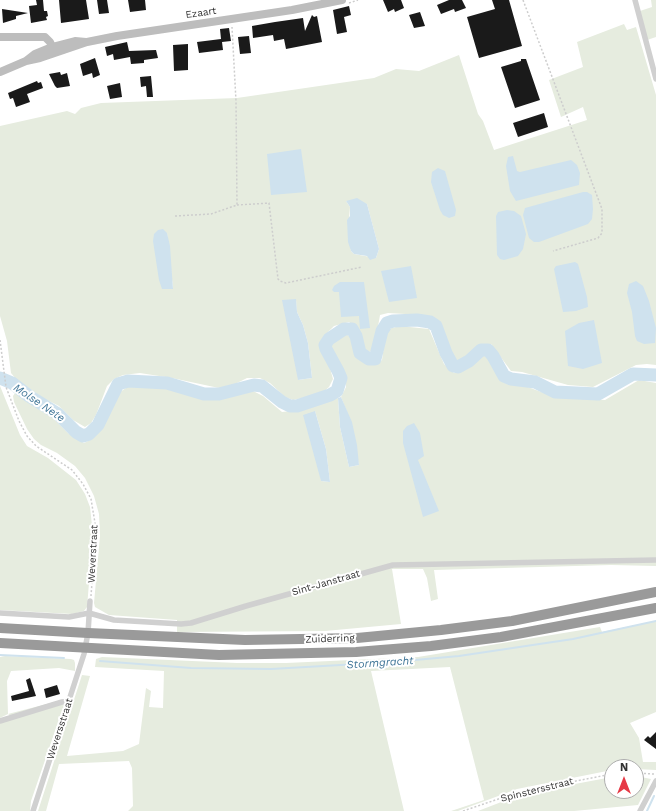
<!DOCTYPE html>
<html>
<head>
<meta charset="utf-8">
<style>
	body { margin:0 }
	#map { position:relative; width:656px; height:811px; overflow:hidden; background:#fff; font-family:"Work Sans",sans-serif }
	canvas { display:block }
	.north { position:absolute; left:604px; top:759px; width:40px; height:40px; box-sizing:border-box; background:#fff; border:1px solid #adadad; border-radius:50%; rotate:0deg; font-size:11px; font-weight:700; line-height:16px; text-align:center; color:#333 }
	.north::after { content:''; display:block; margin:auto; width:14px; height:18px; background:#e63946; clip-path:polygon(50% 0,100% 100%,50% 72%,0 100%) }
</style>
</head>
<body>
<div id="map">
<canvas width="656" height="811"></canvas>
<div class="north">N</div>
</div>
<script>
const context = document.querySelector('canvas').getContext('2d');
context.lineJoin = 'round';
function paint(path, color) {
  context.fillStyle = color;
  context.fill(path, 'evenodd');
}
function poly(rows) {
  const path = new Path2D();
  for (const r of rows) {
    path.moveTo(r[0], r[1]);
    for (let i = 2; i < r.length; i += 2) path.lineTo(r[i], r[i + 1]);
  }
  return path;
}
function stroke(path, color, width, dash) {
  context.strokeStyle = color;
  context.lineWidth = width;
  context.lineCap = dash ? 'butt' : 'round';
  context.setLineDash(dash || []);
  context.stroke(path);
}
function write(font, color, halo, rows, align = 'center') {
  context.font = font + ' "Work Sans",sans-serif';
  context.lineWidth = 4;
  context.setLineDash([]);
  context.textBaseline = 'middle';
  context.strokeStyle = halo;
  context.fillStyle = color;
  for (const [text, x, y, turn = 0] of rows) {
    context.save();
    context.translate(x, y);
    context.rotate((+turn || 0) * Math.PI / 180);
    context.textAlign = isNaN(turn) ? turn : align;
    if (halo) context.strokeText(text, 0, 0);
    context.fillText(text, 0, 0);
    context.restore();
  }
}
paint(poly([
	[651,0,656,0,656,37,647,40,640,11,652,7],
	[624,24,627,30,636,27,656,95,656,365,647,364,636,365,593,387,568,385,522,372,511,371,491,344,486,345,464,359,454,362,451,360,442,326,437,321,431,317,423,315,388,313,380,315,376,338,372,350,368,353,364,350,358,332,353,325,349,322,334,326,325,335,319,346,330,368,333,379,329,387,321,394,293,400,285,397,270,383,260,378,247,378,235,384,219,388,172,378,140,373,123,375,114,379,107,386,96,415,91,423,85,427,73,420,59,406,43,398,16,379,11,373,7,341,0,316,0,126,67,111,75,114,81,108,101,103,237,98,374,78,396,69,419,71,459,55,478,114,483,121,494,150,587,120,583,107,561,117,549,80,583,67,577,42],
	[346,201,367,204,379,249,376,258,354,254,351,251,348,231,350,207],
	[167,233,173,288,166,289,162,289],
	[296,300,297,312,303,325,308,343,312,378,298,380],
	[400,326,429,329,444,364,454,373,465,369,480,356,486,356,503,382,507,384,525,386,555,397,605,400,639,380,656,383,656,566,611,565,434,570,438,599,431,601,427,578,423,569,392,569,401,624,325,631,177,632,177,620,109,615,95,607,94,603,100,536,99,514,94,496,85,478,75,466,57,453,41,445,34,439,27,429,14,402,13,396,15,393,52,417,68,433,84,443,92,439,99,431,120,392,129,386,166,387,205,399,232,397,244,392,253,391,263,396,282,412,299,410,338,398,340,427,349,467,359,465,347,412,341,397,346,387,346,376,332,349,332,343,343,334,346,334,350,337,356,355,371,365,377,364,382,360,385,338,388,329],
	[315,411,326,449,330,482,321,481],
	[0,386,20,435,27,446,48,458,76,480,85,494,90,507,93,535,87,607,84,611,72,614,0,610],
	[656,621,656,712,630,723,639,738,643,762,656,762,656,770,636,769,636,767,612,767,612,770,517,789,458,811,451,811,484,800,450,667,371,671,404,811,128,811,133,806,132,768,129,761,59,764,46,811,38,811,82,675,90,676,67,756,123,751,139,744,146,688,151,691,149,707,163,708,164,671,95,667,96,659,102,657,237,663,286,663,418,657,600,627,602,632],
	[5,656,71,659,74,660,75,663,75,671,59,668,11,671,7,681,8,714,66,699,31,801,30,811,0,811,0,723,11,716,8,714,0,718,0,657],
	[636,776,651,779,638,805,574,811,478,811,522,794,612,777,612,791,636,791]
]), '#e6ecdf');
paint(poly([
	[301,149,307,192,271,195,267,154],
	[513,156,517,171,520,172,571,160,577,165,580,173,579,185,516,201,510,191,506,166,508,157],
	[438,168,445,171,456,210,455,216,449,218,443,215,440,210,431,182,432,172],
	[583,192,587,192,592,195,593,209,592,219,588,224,539,242,534,242,529,238,523,215,525,208],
	[357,198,367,204,379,249,376,258,370,260,367,256,354,254,351,251,348,242,347,220,350,216,350,207,346,201],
	[507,210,514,211,521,216,526,234,523,249,518,256,504,260,500,259,497,255,496,216,498,212],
	[163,229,167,233,170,246,173,289,162,289,159,280,153,241,154,234,158,230],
	[575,262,578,264,587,297,588,307,576,311,563,312,554,269,556,266],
	[411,266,417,298,389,302,381,271],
	[636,281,643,286,649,301,656,328,655,343,644,344,637,341,635,336,632,312,627,293,629,284],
	[340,282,364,282,370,328,360,329,359,316,341,317,339,292,334,292,332,290,334,286],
	[296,299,297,312,303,325,308,343,312,378,298,380,282,300],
	[594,320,602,363,583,369,568,366,565,331,579,323],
	[341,397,352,422,357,445,359,465,349,467,340,427,338,398],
	[315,411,326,449,330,482,321,481,303,415],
	[414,423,420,433,424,456,418,460,439,511,423,517,403,443,403,431,407,426]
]), '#cfe2ee');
stroke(poly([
	[0,655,64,658],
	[100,661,191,668,271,669,393,662,459,656,573,639,656,621],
	[647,811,654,796]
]), '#cfe2ee', 2);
stroke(poly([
	[0,378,12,383,29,396,58,414,76,432,83,436,89,434,98,425,118,384,128,381,167,383,204,394,219,394,254,385,262,386,282,402,290,406,297,406,330,395,337,391,341,378,338,371,326,349,325,345,329,339,344,329,352,329,356,336,360,353,369,359,375,359,382,331,387,323,393,321,417,320,430,322,436,326,446,353,453,366,458,367,469,361,481,350,488,350,493,356,504,376,511,379,535,382,555,392,598,394,633,374,656,375]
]), '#cfe2ee', 13);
paint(poly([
	[36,0,43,0,44,11,47,11,48,16,46,17,47,20,31,23,29,6,37,5],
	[59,0,86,0,89,19,61,23],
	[97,0,107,0,109,13,99,14],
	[128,0,145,0,146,10,130,12],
	[383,0,401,0,404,8,395,12,394,9,388,12],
	[449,0,462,0,466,8,455,12,454,9,441,14,437,5],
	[492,0,509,0,522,46,479,58,467,17,495,9],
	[349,6,351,15,344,17,347,32,337,34,333,10],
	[2,9,28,13,16,16,16,19,3,23],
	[420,12,425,26,414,28,409,15],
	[312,15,314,17,317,16,322,42,286,49,284,39,274,41,273,35,253,38,252,26,275,22,303,18,305,31],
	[229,28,231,41,222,42,223,50,199,53,197,42,221,39,220,29],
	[249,36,251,53,240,54,238,37],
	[127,42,129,51,156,50,158,58,144,60,144,63,131,64,130,57,114,60,113,54,107,56,105,47],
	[188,44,188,70,174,71,173,45],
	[95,58,100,75,93,78,92,73,83,76,80,64],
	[521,59,526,59,540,100,515,108,501,67,521,61],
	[60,72,61,75,67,73,70,86,57,88,55,86,49,74],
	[151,76,153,97,147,97,146,86,141,87,140,77],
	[37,81,38,83,41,82,43,88,27,94,30,102,16,107,13,98,10,99,8,93],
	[120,83,122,97,110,99,107,86],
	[544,113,548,127,518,137,513,123],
	[30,678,36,696,12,701,11,696,29,691,26,680],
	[57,685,60,694,46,698,44,689],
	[656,732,656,749,644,740,648,736,650,738]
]), '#1a1a1a');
stroke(poly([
	[523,0,602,209,602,233,598,238,553,251],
	[349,3,358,0],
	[237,205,269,203,278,279,280,281,286,283,362,267],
	[175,216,211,214,237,205,236,101,232,27],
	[0,340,6,387,19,421,27,436,36,446,72,470,83,484,91,499,96,529,91,596],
	[636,773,654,774],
	[463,811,519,792,612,774]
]), '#cdcdcd', 1.5, [2, 2]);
stroke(poly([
	[635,0,656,79],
	[0,613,69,617,89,613,114,620,181,624,191,623,246,606,393,565,656,560],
	[0,721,62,702,69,701],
	[33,811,84,654,88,633,90,601],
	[640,811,656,781]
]), '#d0d0d0', 5.5);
stroke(poly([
	[0,37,45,37,50,42,54,52],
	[26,61,40,58,87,42,117,36,292,10,342,0],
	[0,72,26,61,35,54,52,47,75,41,86,42]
]), '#bdbdbd', 8);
stroke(poly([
	[0,628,88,633,245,640,357,638,441,630,512,621,656,592],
	[0,643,219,655,356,652,431,646,501,637,656,608]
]), '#9a9a9a', 10);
write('10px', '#333', '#fff', [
	["Ezaart",201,13,-8],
	["Weverstraat",93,554,-87],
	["Sint-Janstraat",326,583,-16],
	["Zuiderring",330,639,-2],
	["Weversstraat",60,729,-72],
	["Spinstersstraat",537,790,-14]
]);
write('italic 11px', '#3f7597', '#fff', [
	["Molse Nete",39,403,34],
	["Stormgracht",380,663,-4]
]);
</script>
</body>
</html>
